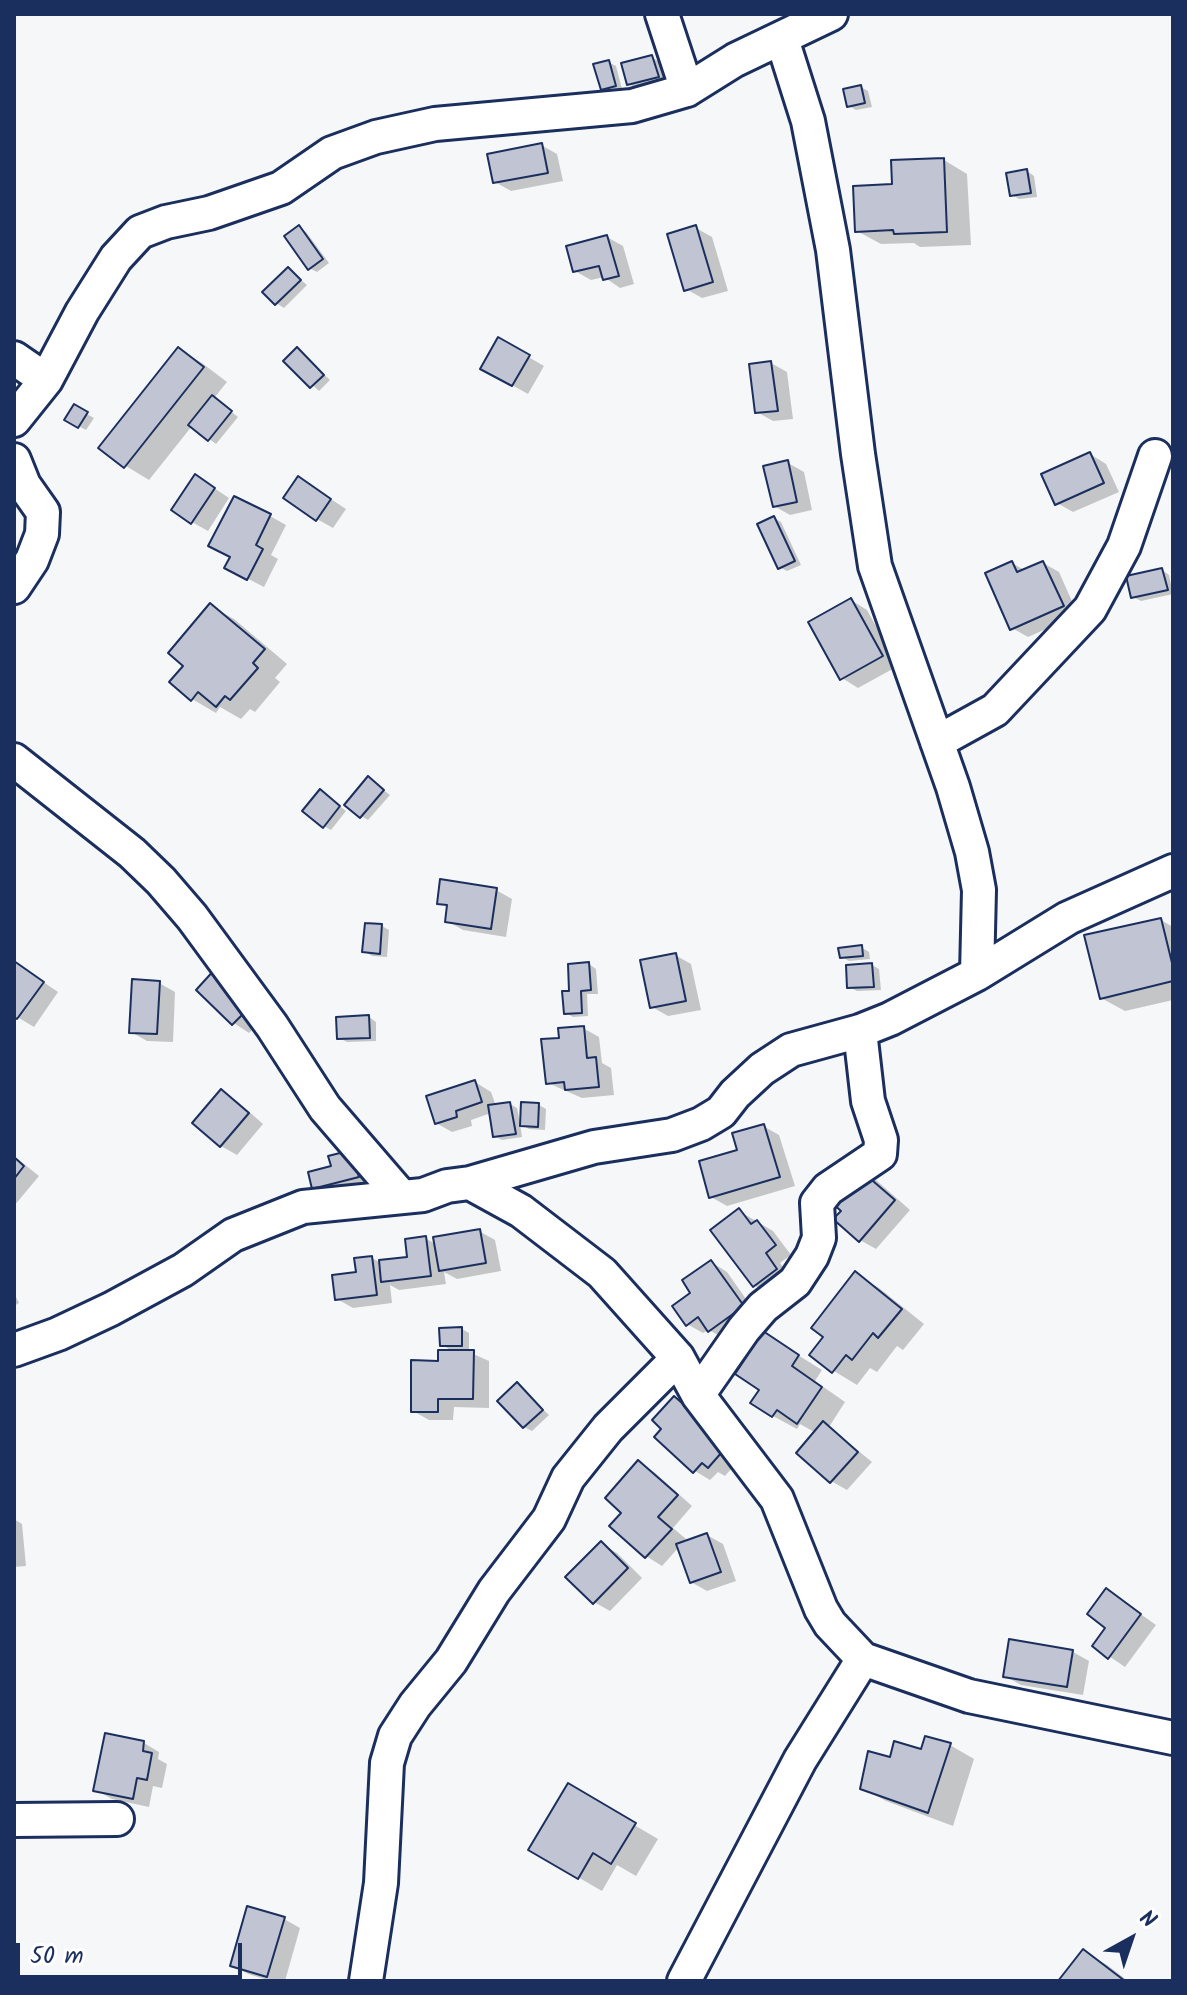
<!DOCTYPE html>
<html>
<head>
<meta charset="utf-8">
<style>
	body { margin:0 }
	#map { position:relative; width:1187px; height:1995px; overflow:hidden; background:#f6f7f9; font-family:Kalam,sans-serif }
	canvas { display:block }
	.frame { position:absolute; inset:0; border:16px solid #1b2f5e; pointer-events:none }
	.north { position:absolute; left:1091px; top:1899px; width:80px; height:80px; -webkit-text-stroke:6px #fff; paint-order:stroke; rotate:40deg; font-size:22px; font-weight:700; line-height:32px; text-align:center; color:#1b2f5e }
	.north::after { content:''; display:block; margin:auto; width:28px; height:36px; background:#1b2f5e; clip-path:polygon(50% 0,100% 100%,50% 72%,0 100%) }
	.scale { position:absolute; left:16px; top:1943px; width:226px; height:36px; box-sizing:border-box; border:4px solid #1b2f5e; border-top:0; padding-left:10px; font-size:24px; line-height:28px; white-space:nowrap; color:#1b2f5e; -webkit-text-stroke:6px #fff; paint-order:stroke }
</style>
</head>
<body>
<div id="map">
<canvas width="1187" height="1995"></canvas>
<div class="frame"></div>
<div class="north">N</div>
<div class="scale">50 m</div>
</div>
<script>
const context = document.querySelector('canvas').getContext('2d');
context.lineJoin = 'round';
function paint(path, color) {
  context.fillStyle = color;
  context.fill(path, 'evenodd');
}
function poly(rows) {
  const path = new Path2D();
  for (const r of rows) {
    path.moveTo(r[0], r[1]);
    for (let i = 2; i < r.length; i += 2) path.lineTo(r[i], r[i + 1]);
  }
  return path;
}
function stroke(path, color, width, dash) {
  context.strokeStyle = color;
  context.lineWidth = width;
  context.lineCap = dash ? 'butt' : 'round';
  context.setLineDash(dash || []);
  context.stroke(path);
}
paint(poly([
	[652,57,659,62,665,81,636,88,629,84],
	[608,62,616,66,622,89,610,93,602,88],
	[861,87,868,91,872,107,856,110,849,106],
	[541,145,557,154,563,181,511,191,495,182],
	[944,160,967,174,971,245,920,247,914,243,881,244,857,231,895,186],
	[1027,171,1034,176,1037,197,1019,199,1012,195],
	[299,228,306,232,329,263,317,272,309,268],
	[696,228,712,237,728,291,702,298,686,289],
	[607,237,623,246,634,284,620,288,604,277,591,280,575,271],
	[288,269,307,285,284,308,276,303],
	[499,340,544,366,528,394,482,368],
	[178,349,202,363,227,382,214,398,238,417,216,444,192,426,149,480,126,466,101,447],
	[298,350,330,380,319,391,286,361],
	[771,363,787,372,793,419,773,421,757,412],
	[74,407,94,418,86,430,67,420],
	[1090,454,1106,464,1119,492,1073,512,1057,503],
	[788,463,804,472,812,510,790,515,774,506],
	[211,486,229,498,208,531,192,522],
	[314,488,346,509,333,528,317,519],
	[270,516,286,525,271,555,278,559,264,587,227,568],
	[774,518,781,522,801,565,787,571,779,567],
	[1012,563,1026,571,1043,563,1059,572,1078,615,1028,637,1012,628],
	[1162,570,1169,575,1173,594,1141,601,1133,597],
	[851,600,867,610,898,666,858,688,842,678],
	[210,606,234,619,287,664,275,678,280,682,255,712,250,709,241,719,220,707,216,713,192,699,186,666],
	[369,779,390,795,368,820,361,816],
	[327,796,346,811,331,830,324,826],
	[496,890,512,899,506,937,463,930,447,921,449,908,439,902],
	[1161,920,1173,927,1173,1000,1125,1011,1101,998],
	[366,925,382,926,389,930,387,957,372,956,364,951],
	[861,947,869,952,870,959,849,961,842,957],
	[675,955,691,964,701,1010,668,1016,652,1007],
	[14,962,58,992,34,1027,14,1015],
	[589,964,596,969,598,994,587,994,588,1016,573,1017,566,1013,572,993],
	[872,965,879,969,881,990,857,991,849,987],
	[159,983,175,992,173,1042,147,1041,131,1032],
	[198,989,260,1022,249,1033,234,1023],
	[369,1017,376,1022,376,1041,347,1042,339,1038],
	[583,1028,599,1037,602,1063,611,1068,614,1095,582,1098,548,1083,561,1040],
	[475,1082,491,1092,496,1106,510,1104,517,1108,520,1123,539,1105,546,1109,545,1130,529,1129,520,1124,522,1137,502,1140,494,1136,491,1113,471,1120,472,1126,452,1132,436,1123],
	[221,1092,237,1101,263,1124,237,1155,221,1146],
	[763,1126,779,1135,795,1186,727,1206,711,1197,740,1151],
	[352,1152,374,1186,330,1197,314,1188],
	[14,1156,39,1176,14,1206],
	[860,1171,876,1180,910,1210,876,1249,860,1240,844,1210],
	[739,1211,773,1231,791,1255,780,1263,792,1279,770,1295,754,1285],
	[479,1231,495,1240,501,1271,457,1279,444,1272,446,1284,399,1290,390,1285,392,1303,353,1308,337,1299,372,1258,379,1262,409,1259,425,1238,437,1245],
	[711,1262,727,1272,758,1316,725,1339,709,1330,703,1333,687,1324,693,1293],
	[855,1274,879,1288,924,1324,903,1350,897,1346,877,1372,870,1368,857,1385,834,1371,826,1337],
	[14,1293,19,1303,14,1306],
	[462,1329,469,1333,469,1352,489,1361,489,1408,454,1407,453,1420,429,1420,413,1411,440,1363,454,1352,442,1345],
	[764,1334,822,1370,815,1381,845,1402,829,1427,872,1462,847,1490,831,1481,816,1433,800,1424,797,1429,773,1416,762,1390],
	[517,1385,549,1415,532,1431,524,1427],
	[675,1398,690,1407,744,1454,725,1476,718,1472,710,1480,695,1471,664,1429],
	[639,1463,654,1472,692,1506,673,1528,686,1539,681,1545,707,1535,723,1544,736,1581,707,1591,691,1582,679,1547,662,1566,646,1556,612,1526,624,1512],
	[14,1519,22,1524,26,1566,14,1567],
	[601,1544,617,1553,642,1578,610,1611,594,1602],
	[1107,1590,1156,1625,1125,1667,1094,1646,1108,1627],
	[1011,1641,1073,1652,1089,1661,1083,1695,1021,1685,1005,1676],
	[926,1739,950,1745,974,1759,953,1826,886,1801,862,1788,891,1759,922,1751],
	[144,1743,159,1752,158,1759,167,1764,162,1788,153,1786,149,1807,112,1799,96,1790],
	[568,1786,658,1839,636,1876,617,1865,602,1891,531,1850],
	[284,1919,300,1928,285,1981,271,1981,248,1974,232,1965],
	[1083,1951,1107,1965,1128,1981,1060,1981]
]), '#0003');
const building = poly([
	[652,55,659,77,627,85,621,63,652,55],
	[609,60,616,86,601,90,593,64,609,60],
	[861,85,865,103,847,107,843,89,861,85],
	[542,143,548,173,493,183,487,154,542,143],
	[944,158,947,232,894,234,893,230,855,232,853,186,892,184,891,160,944,158],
	[1027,169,1031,193,1010,196,1006,173,1027,169],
	[299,225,323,259,308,270,284,236,299,225],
	[696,225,713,282,684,291,667,234,696,225],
	[607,235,619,276,603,280,599,266,573,272,566,246,607,235],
	[288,267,301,280,275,305,262,292,288,267],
	[498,337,530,355,512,386,480,369,498,337],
	[178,347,204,367,124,468,98,448,178,347],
	[297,347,324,375,310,388,283,361,297,347],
	[771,361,778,411,755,413,749,364,771,361],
	[212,395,232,411,208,441,188,425,212,395],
	[74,404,88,412,78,428,64,420,74,404],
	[1090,452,1104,483,1055,505,1041,474,1090,452],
	[788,460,797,502,773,507,763,466,788,460],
	[195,474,215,488,191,524,171,510,195,474],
	[298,476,331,499,316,521,283,498,298,476],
	[234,496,271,514,256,545,263,549,247,580,224,568,230,557,208,546,234,496],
	[774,516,795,561,778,569,757,524,774,516],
	[1012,561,1017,572,1043,561,1064,606,1010,630,985,573,1012,561],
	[1162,568,1168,590,1131,598,1126,576,1162,568],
	[851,598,883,656,840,680,808,622,851,598],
	[210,603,265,649,253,663,258,668,230,700,225,696,216,707,198,692,191,701,169,682,183,666,168,653,210,603],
	[368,776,384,790,360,818,344,805,368,776],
	[320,789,340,806,323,828,302,811,320,789],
	[440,879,497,888,491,929,445,922,447,905,437,904,440,879],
	[1161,918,1173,967,1173,981,1100,999,1084,935,1161,918],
	[365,923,382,924,380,954,362,952,365,923],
	[862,945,863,956,840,958,838,948,862,945],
	[676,953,686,1001,650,1008,640,960,676,953],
	[14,961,44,982,17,1019,14,1017,14,961],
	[589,962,591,990,581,991,582,1013,564,1014,562,991,569,991,568,964,589,962],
	[872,963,874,987,847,988,846,965,872,963],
	[216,968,246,1011,232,1025,196,990,216,968],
	[132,979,160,981,157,1034,129,1033,132,979],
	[369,1015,370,1038,337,1039,336,1017,369,1015],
	[584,1026,587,1058,596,1057,599,1087,565,1090,564,1082,546,1084,541,1039,559,1038,558,1028,584,1026],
	[475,1080,482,1102,456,1111,457,1117,435,1124,426,1096,475,1080],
	[221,1089,249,1113,220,1147,192,1123,221,1089],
	[510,1102,516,1134,493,1137,488,1105,510,1102],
	[521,1102,539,1103,538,1127,520,1126,521,1102],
	[764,1124,780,1177,709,1198,699,1161,737,1150,732,1133,764,1124],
	[352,1150,359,1177,312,1189,308,1172,331,1166,328,1156,352,1150],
	[14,1157,24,1166,14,1179,14,1157],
	[859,1169,895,1200,859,1242,833,1219,841,1211,831,1202,859,1169],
	[739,1208,751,1224,757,1220,776,1245,766,1253,777,1269,753,1287,710,1230,739,1208],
	[480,1229,486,1263,439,1271,433,1237,480,1229],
	[426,1236,431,1276,381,1282,379,1260,407,1257,405,1239,426,1236],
	[372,1256,377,1295,335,1300,332,1275,356,1272,354,1258,372,1256],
	[711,1260,744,1306,708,1332,698,1317,686,1326,672,1306,690,1293,682,1280,711,1260],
	[855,1271,902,1309,878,1338,873,1333,852,1360,846,1355,832,1373,809,1355,823,1337,811,1328,855,1271],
	[462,1327,462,1346,440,1346,439,1328,462,1327],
	[763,1331,799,1355,792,1366,822,1387,797,1424,777,1410,772,1417,750,1403,759,1390,735,1374,763,1331],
	[438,1350,474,1350,473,1399,438,1399,438,1412,411,1412,411,1360,438,1361,438,1350],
	[517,1382,543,1410,523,1428,497,1401,517,1382],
	[674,1396,729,1444,708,1468,702,1463,693,1473,654,1437,661,1429,652,1420,674,1396],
	[823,1421,858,1452,830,1483,796,1453,823,1421],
	[638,1460,678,1495,658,1517,672,1529,645,1558,609,1526,621,1513,605,1498,638,1460],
	[707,1533,721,1572,690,1583,676,1544,707,1533],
	[601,1541,628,1568,593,1604,565,1577,601,1541],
	[1106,1588,1141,1614,1108,1659,1092,1646,1105,1628,1087,1614,1106,1588],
	[1009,1639,1073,1650,1067,1687,1003,1677,1009,1639],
	[105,1733,144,1741,143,1751,152,1753,147,1780,137,1778,133,1799,93,1791,105,1733],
	[925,1736,951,1743,928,1813,860,1789,868,1751,890,1757,894,1741,921,1749,925,1736],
	[568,1783,636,1823,611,1864,593,1853,578,1879,528,1850,568,1783],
	[247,1906,285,1917,267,1977,230,1966,247,1906],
	[1083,1949,1125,1981,1058,1981,1083,1949]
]);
paint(building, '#c0c4d3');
stroke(building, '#1b2f5e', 2);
const street = poly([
	[662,14,687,90],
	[782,39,808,121,833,250,858,454,875,566,953,787,972,852,979,890,977,974],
	[14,358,46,380],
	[14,420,46,380,82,312,116,258,140,232,166,222,209,213,281,188,332,153,376,137,435,124,632,106,687,90,735,60,831,14],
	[14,460,24,485,43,512,42,534,32,560,14,587],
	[937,742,995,710,1090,609,1124,546,1155,456],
	[14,760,132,853,161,881,192,917,272,1026,325,1108,400,1195],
	[470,1183,594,1147,672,1135,701,1124,721,1112,735,1094,762,1069,791,1050,860,1031,890,1019,977,974,1068,918,1173,871],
	[14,1350,58,1334,111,1309,183,1270,233,1235,303,1207,423,1195,447,1186,470,1183,521,1211,602,1273,678,1358,698,1395,777,1499,821,1609,830,1624,863,1659,969,1696,1173,1738],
	[698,1395,744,1329,763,1307,795,1282,812,1256,819,1238,817,1203,828,1189,880,1154,881,1140,868,1101,860,1031],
	[14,1820,117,1819],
	[366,1981,381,1883,387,1763,395,1736,415,1705,451,1661,494,1591,549,1519,568,1478,608,1428,678,1358],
	[684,1981,800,1760,863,1659]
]);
stroke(street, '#1b2f5e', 38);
stroke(street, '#fff', 32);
</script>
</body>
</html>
